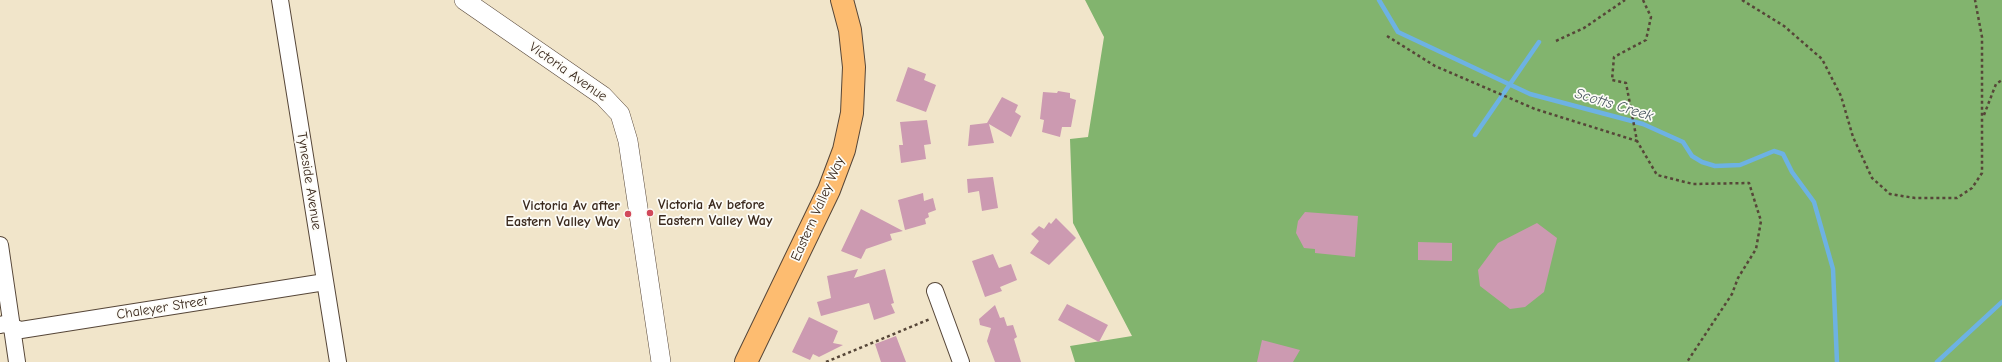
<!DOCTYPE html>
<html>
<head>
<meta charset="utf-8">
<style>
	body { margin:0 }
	canvas { display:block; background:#f1e5ca }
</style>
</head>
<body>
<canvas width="2002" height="362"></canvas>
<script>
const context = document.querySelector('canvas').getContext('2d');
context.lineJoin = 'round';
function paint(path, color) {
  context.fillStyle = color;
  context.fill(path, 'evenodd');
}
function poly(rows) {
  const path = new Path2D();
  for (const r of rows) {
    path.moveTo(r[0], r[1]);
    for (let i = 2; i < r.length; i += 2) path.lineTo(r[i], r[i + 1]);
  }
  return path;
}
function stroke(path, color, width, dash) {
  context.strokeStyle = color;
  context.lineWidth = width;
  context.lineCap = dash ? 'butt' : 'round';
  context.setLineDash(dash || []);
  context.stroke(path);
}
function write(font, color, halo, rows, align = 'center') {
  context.font = font + ' "Comic Neue",sans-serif';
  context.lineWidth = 3.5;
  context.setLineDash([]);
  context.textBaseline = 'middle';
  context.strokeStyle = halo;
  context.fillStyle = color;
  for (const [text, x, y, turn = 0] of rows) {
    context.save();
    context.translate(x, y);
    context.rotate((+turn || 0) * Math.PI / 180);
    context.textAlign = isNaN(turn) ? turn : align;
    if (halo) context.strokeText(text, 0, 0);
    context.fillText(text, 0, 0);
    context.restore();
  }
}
paint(poly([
	[1085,0,2002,0,2002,362,1075,362,1070,346,1132,336,1073,223,1070,139,1088,137,1104,37]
]), '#82b46e');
stroke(poly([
	[1379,0,1398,32,1530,94,1643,124,1683,142,1692,156,1702,162,1715,166,1740,165,1774,151,1783,154,1792,172,1814,202,1833,269,1837,362],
	[1475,135,1539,42],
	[1937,362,2002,302]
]), '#6db2e3', 4.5);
paint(poly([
	[908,67,926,74,924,80,936,85,926,112,896,101],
	[1058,91,1070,93,1070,98,1076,100,1071,127,1062,127,1060,137,1042,132,1044,120,1040,119,1043,92,1057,93],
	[1002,97,1018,105,1015,112,1021,116,1011,137,989,124,994,143,968,146,970,125,987,123],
	[927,120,931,144,924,145,926,159,901,163,899,145,903,145,900,122],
	[993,177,998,208,982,211,979,191,968,193,967,179],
	[923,193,924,201,933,198,936,210,928,213,929,217,925,219,926,224,905,230,898,200],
	[861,209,903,231,890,234,892,240,866,249,861,259,841,251],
	[1305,212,1358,216,1355,257,1315,253,1315,249,1304,248,1296,233,1298,221],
	[1056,218,1076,238,1049,265,1030,253,1039,241,1031,234,1039,226,1044,229,1049,222,1051,224],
	[1537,223,1557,238,1544,292,1525,307,1510,309,1480,286,1478,270,1498,243],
	[1418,242,1452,243,1452,261,1418,260],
	[993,254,999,268,1011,264,1017,280,1000,287,1002,291,985,297,972,261],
	[858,269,854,278,885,269,894,303,891,304,895,313,874,320,869,303,821,316,817,302,831,298,827,276],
	[1067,304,1108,325,1099,342,1058,320],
	[995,305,1000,318,1004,317,1007,326,1013,325,1017,337,1014,339,1021,362,995,362,987,341,991,328,980,325,979,319],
	[809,317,838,331,833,343,843,345,819,357,813,354,810,360,792,352],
	[896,336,906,362,881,362,875,344],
	[1262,340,1300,350,1293,362,1257,362]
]), '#cc9ab1');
const minor = poly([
	[280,0,338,362],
	[0,245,17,362],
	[935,291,961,362],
	[0,325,4,324,21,330,325,282]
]);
const tertiary = poly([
	[464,0,603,96,620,114,628,141,661,362]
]);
const primary = poly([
	[746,362,829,190,844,150,852,113,854,67,850,30,842,0]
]);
stroke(minor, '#564638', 18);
stroke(tertiary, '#564638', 20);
stroke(primary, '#564638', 24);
stroke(poly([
	[1643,0,1651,17,1646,40,1614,57,1612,80,1626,83,1637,141,1657,175,1693,184,1749,183,1761,221,1756,249,1738,278,1732,294,1687,362],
	[1742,0,1784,26,1822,59,1841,96,1853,137,1872,178,1890,194,1915,198,1957,198,1972,188,1982,173,1982,37,1975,0],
	[1387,36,1435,66,1535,109,1637,141],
	[1556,41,1584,28,1625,0],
	[1984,115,1996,84,2002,80],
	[826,362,930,319]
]), '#564638', 2.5, [3, 3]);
stroke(minor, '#fff', 16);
stroke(tertiary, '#fff', 19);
stroke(primary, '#fdbc70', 22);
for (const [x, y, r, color] of [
	[650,213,4,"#d1495b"],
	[628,214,4,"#d1495b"]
]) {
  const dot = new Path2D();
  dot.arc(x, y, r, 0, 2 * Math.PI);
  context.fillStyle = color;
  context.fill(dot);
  stroke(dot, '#fdfcf7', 1.5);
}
write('14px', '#3b2a1e', '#fdfcf7', [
	["Victoria Avenue",568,72,35],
	["Tyneside Avenue",309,181,81],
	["Eastern Valley Way",818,209,-66],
	["Chaleyer Street",162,308,-9]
]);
write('bold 14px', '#3b2a1e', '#fdfcf7', [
	["Victoria Av before",658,205],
	["Eastern Valley Way",658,221],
	["Victoria Av after",620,206,"right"],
	["Eastern Valley Way",620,222,"right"]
], 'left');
write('italic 15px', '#4c5a63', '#fdfcf7', [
	["Scotts Creek",1614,105,17]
]);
</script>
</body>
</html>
